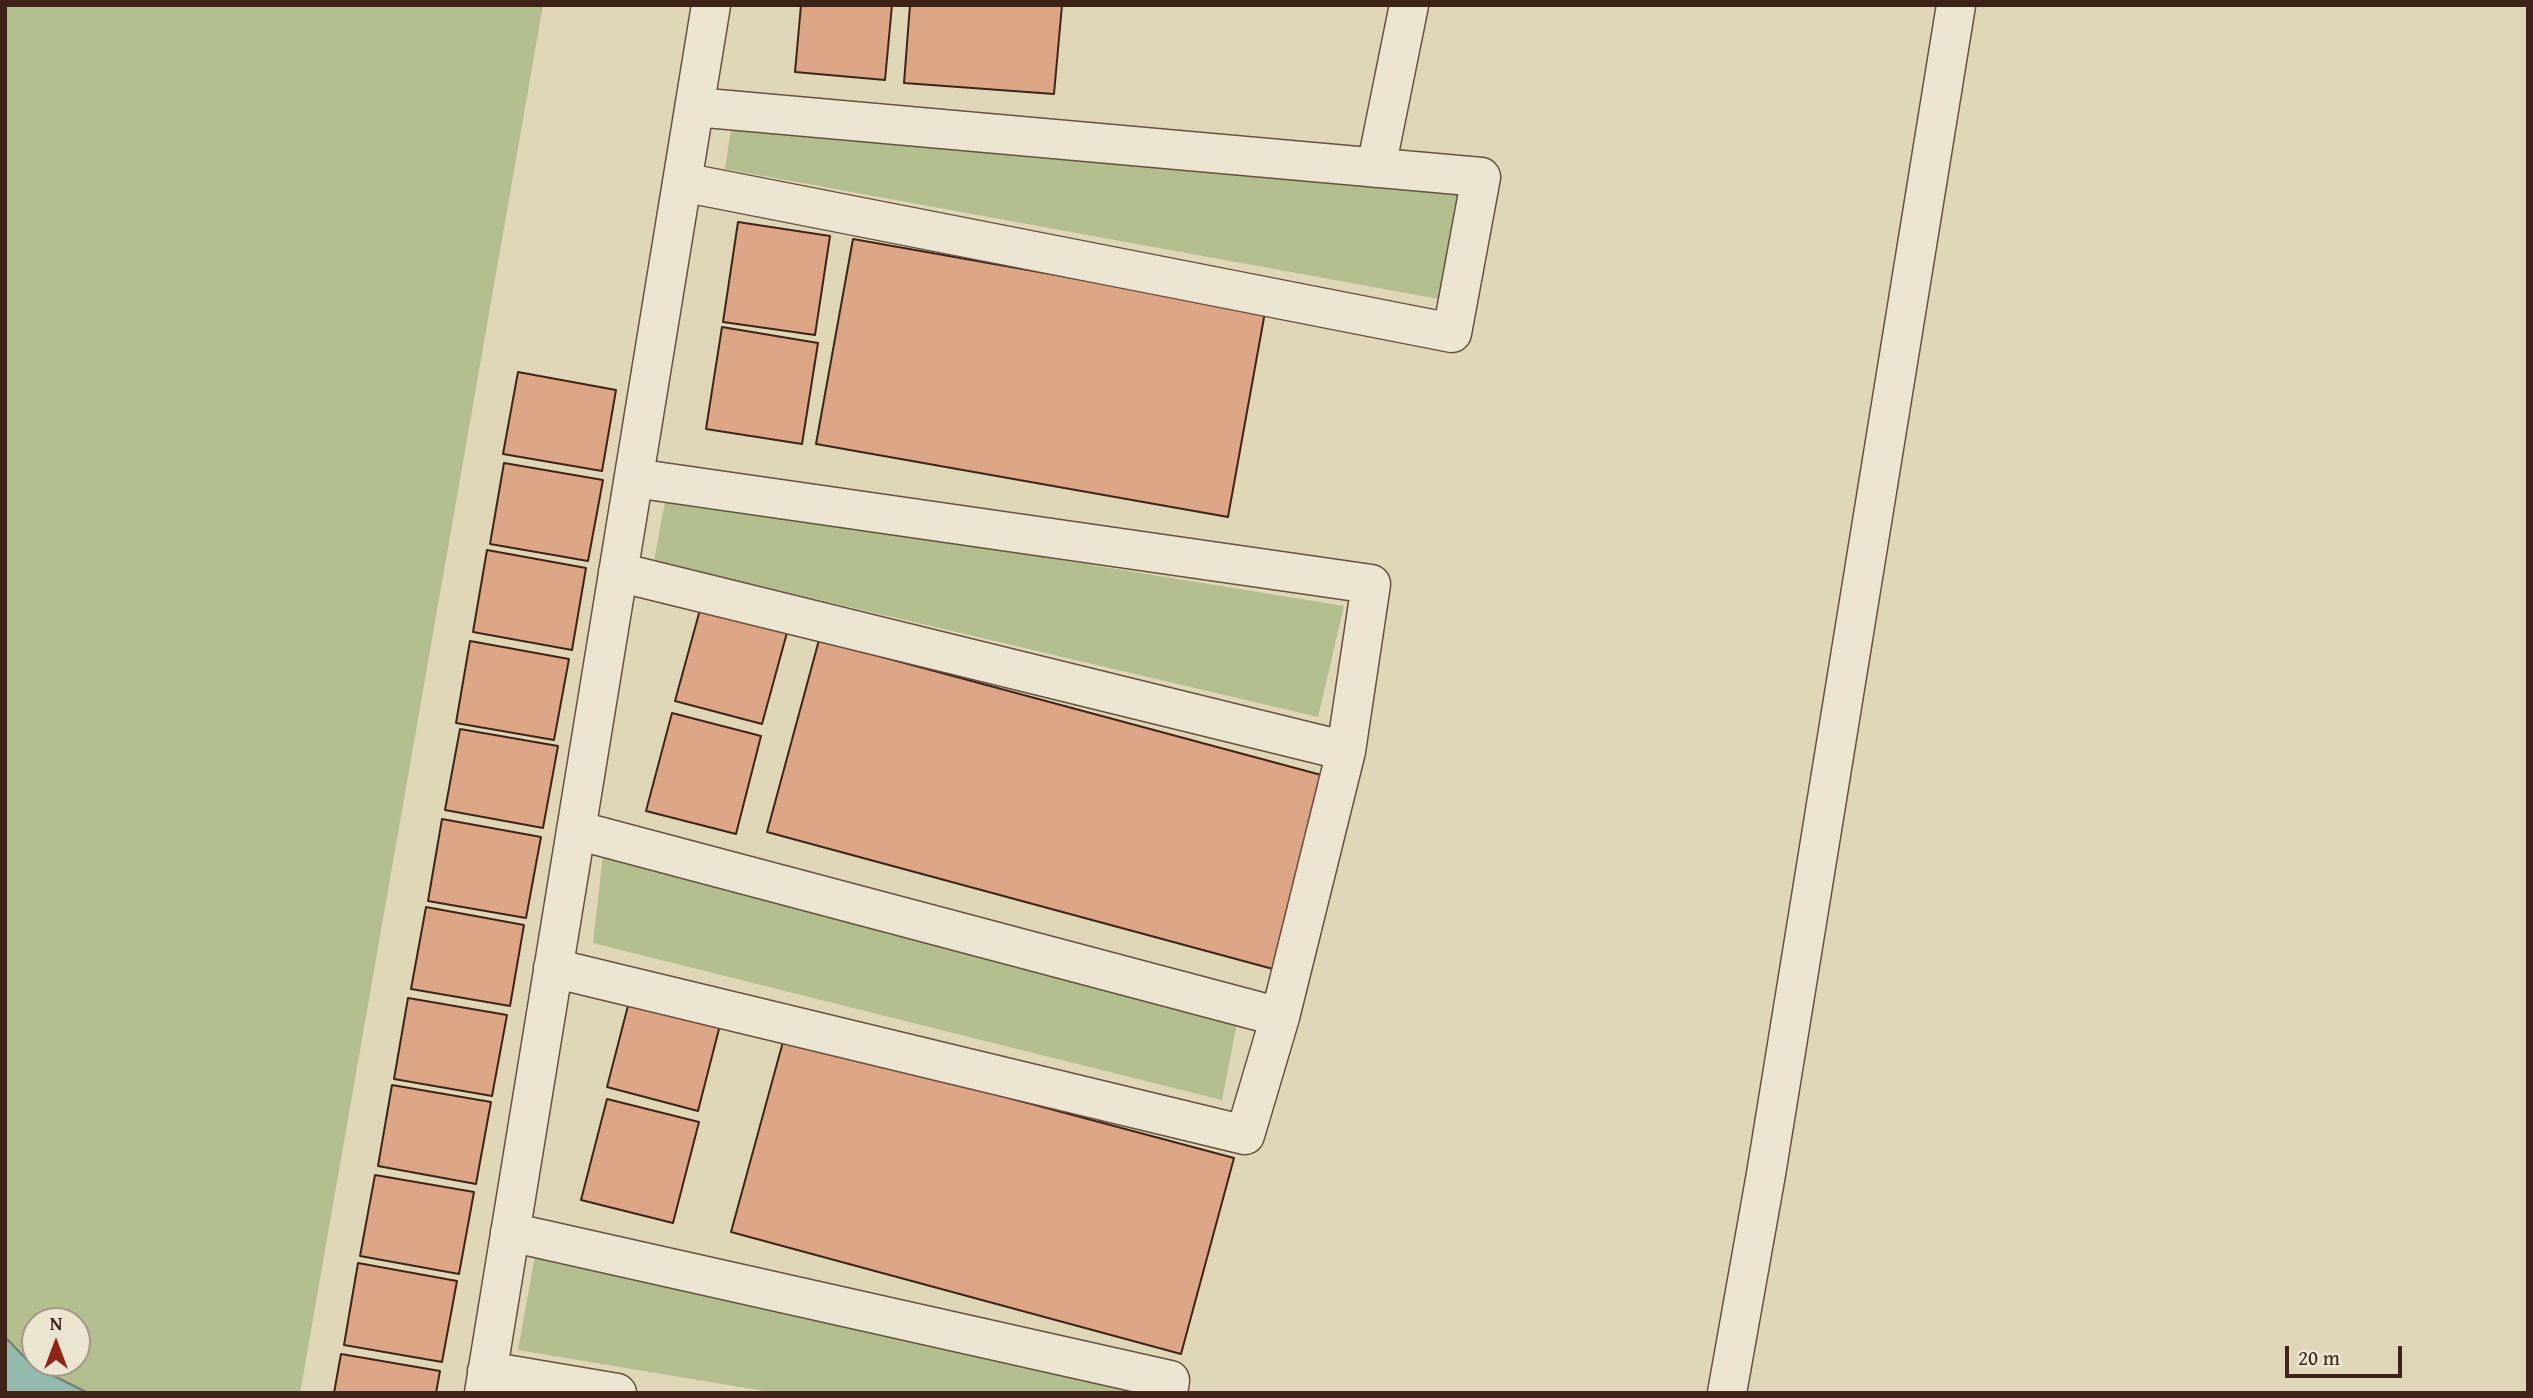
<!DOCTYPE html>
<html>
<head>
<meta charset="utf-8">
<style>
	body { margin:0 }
	#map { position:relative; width:2533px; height:1398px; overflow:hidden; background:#dfd6b7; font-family:"Gentium Book Plus",serif }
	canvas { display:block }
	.frame { position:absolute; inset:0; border:7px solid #3e2418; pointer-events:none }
	.north { position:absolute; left:21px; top:1307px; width:70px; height:70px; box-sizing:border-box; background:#eae4d0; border:2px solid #a59786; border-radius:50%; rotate:0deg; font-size:19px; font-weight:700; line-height:28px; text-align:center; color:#3e2418 }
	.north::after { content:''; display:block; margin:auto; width:24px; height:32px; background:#8f2418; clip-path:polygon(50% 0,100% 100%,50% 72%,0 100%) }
	.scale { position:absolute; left:2285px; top:1346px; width:117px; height:32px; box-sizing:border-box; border:4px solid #3e2418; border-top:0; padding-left:9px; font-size:21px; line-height:24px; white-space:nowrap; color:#3e2418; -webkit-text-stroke:5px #eae4d0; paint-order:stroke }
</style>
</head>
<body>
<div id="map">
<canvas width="2533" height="1398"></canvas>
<div class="frame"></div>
<div class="north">N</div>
<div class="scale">20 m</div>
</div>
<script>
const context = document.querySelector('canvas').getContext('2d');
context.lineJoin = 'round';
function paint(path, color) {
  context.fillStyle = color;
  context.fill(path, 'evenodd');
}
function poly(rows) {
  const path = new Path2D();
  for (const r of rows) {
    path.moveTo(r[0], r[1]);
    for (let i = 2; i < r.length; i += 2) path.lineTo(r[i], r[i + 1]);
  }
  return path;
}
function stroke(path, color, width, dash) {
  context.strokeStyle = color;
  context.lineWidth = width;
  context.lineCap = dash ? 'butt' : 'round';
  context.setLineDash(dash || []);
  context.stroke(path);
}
paint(poly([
	[5,5,543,5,300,1393,5,1393],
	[35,1321,77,1321,77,1363,35,1363],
	[732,123,1459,192,1439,299,725,169],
	[666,496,1344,606,1318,717,654,561],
	[603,855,1238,1018,1222,1100,593,943],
	[536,1250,1144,1393,776,1393,518,1350]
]), '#b2be8e');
const water = poly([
	[5,1337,32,1365,88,1393,5,1393,5,1337]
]);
paint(water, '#93b9ad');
stroke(water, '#717d71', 2);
const building = poly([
	[801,5,892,5,885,80,795,72,801,5],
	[910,5,1062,5,1054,94,904,83,910,5],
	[738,222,830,236,815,335,723,322,738,222],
	[853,239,1265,312,1228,517,816,444,853,239],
	[722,327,818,343,802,444,706,429,722,327],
	[518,372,616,390,602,471,503,454,518,372],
	[504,463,603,480,588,561,490,544,504,463],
	[487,550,586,568,572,650,473,632,487,550],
	[701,606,788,629,762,724,675,701,701,606],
	[819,640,1325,776,1273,969,767,832,819,640],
	[470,641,569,659,554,740,456,723,470,641],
	[672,713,761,736,736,834,646,811,672,713],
	[460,729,558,746,543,828,445,810,460,729],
	[442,819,541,837,526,918,428,901,442,819],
	[426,907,524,925,510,1006,411,989,426,907],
	[408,998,507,1015,492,1096,394,1079,408,998],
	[630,998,721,1021,698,1111,607,1087,630,998],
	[784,1038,1234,1158,1181,1354,731,1232,784,1038],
	[392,1085,491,1102,476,1184,378,1166,392,1085],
	[607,1099,699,1122,673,1223,581,1200,607,1099],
	[375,1175,474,1192,459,1274,360,1256,375,1175],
	[358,1263,457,1281,442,1362,344,1345,358,1263],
	[341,1354,440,1371,436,1393,334,1393,341,1354]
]);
paint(building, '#dca585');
stroke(building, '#3e2418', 2);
const minor = poly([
	[1376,168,1409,5],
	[682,182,1452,333,1481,177,695,107],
	[618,572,1346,751],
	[576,830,1280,1017],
	[553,968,1245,1135,1280,1017,1346,751,1371,584,634,478],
	[510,1232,1170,1380,1168,1393],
	[487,1371,617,1393],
	[484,1393,711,5],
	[1727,1393,1766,1174,1956,5]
]);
stroke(minor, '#665040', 41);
stroke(minor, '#eae4d0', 38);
</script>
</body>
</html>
